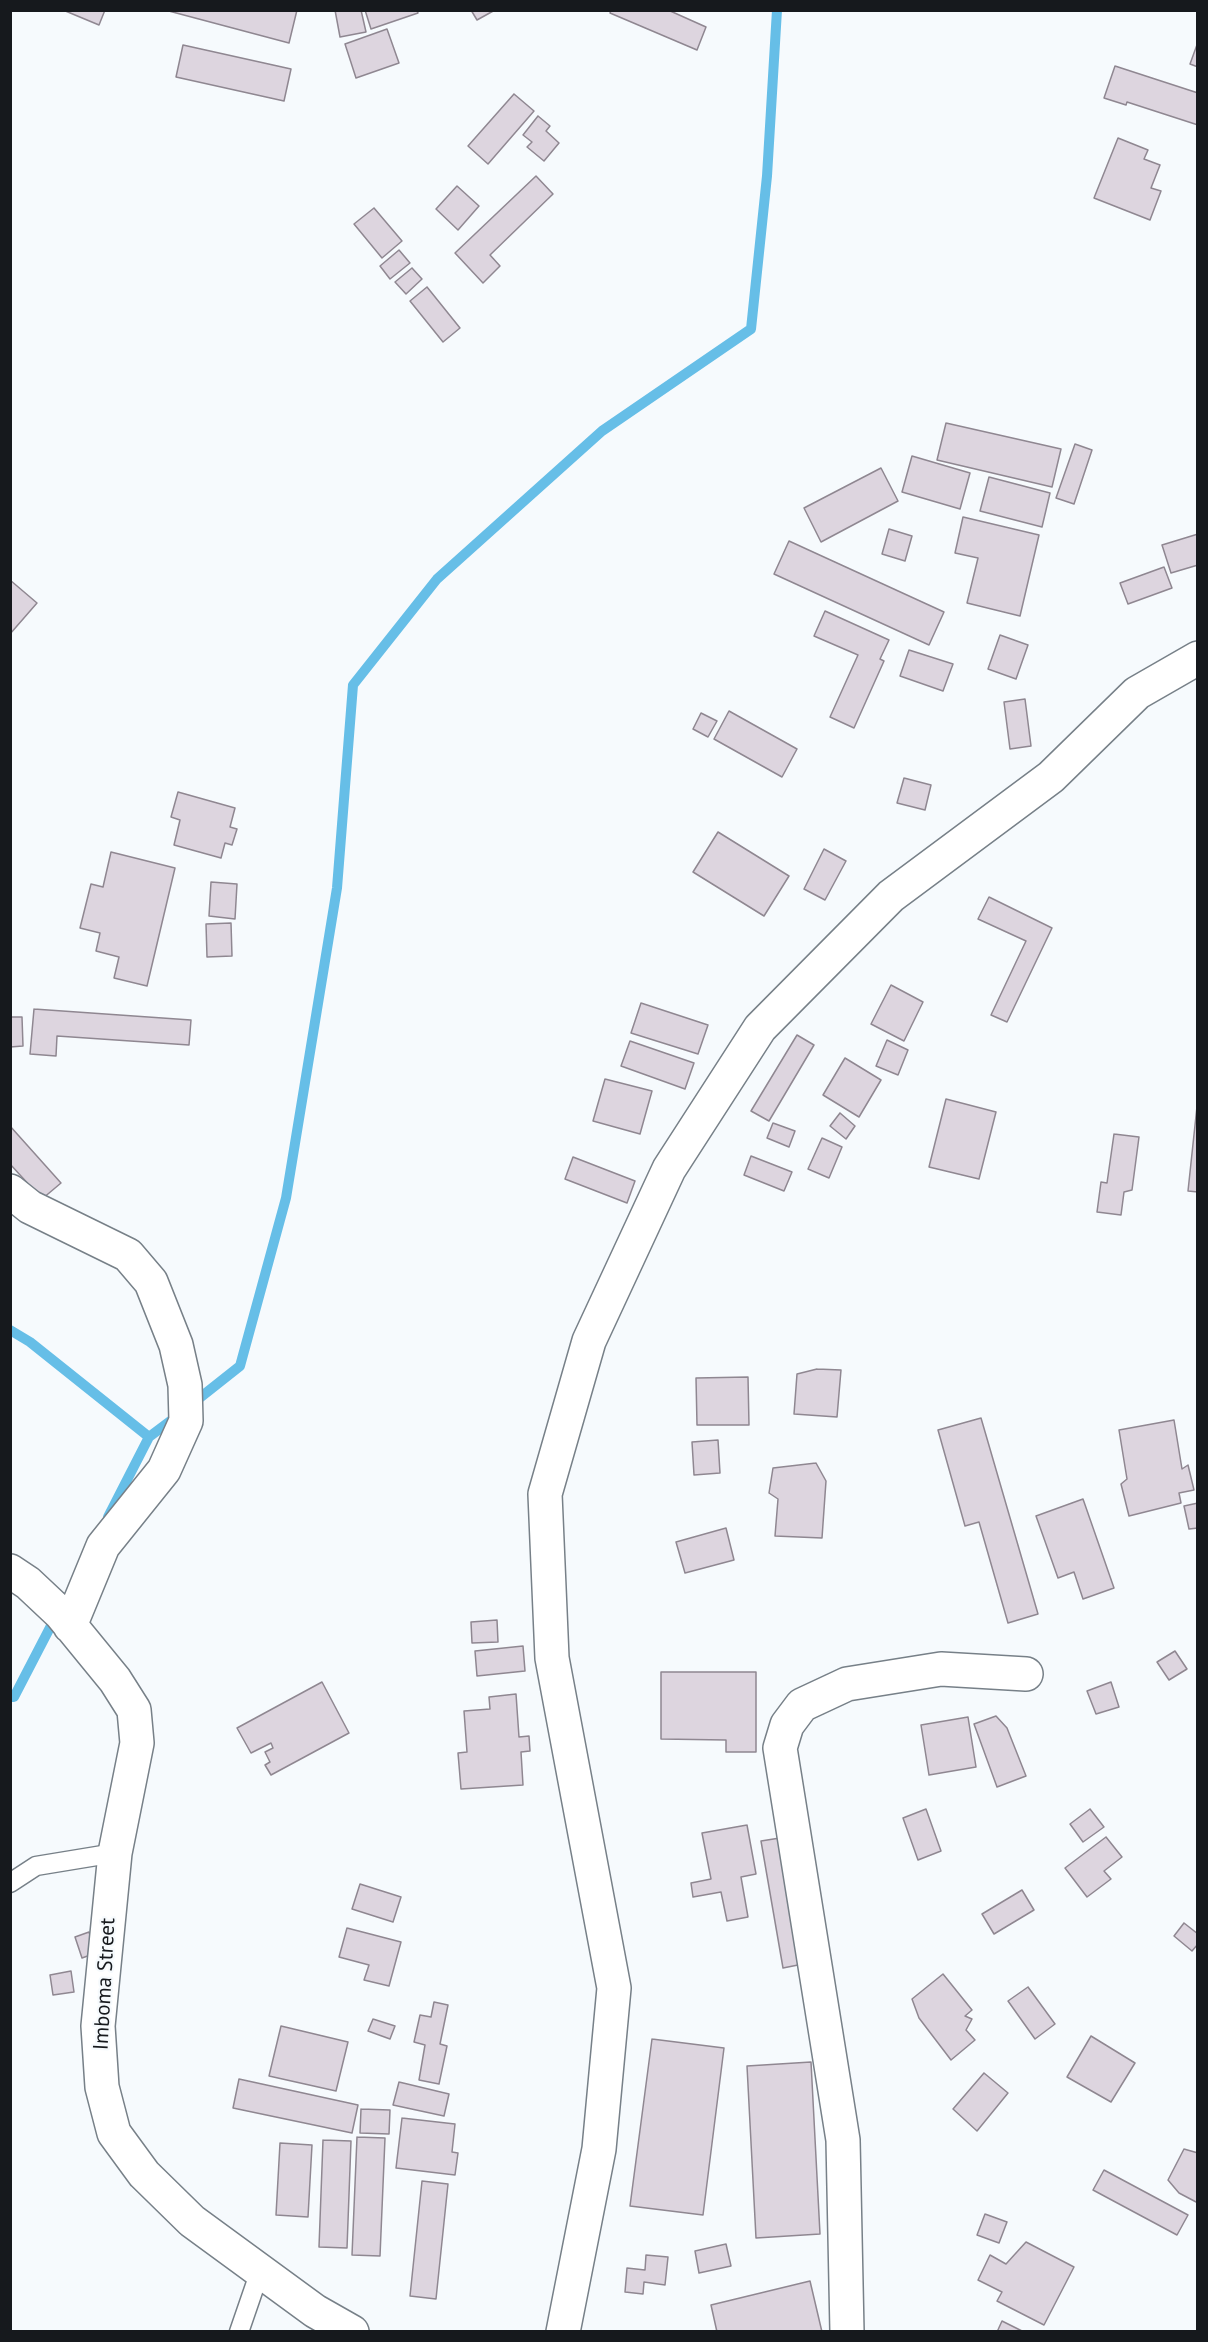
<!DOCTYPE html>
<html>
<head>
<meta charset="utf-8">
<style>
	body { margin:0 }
	#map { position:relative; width:1208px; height:2342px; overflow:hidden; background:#f6fafd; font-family:"PT Sans",sans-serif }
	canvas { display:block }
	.frame { position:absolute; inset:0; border:12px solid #16191d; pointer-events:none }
</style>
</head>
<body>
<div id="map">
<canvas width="1208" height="2342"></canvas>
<div class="frame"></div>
</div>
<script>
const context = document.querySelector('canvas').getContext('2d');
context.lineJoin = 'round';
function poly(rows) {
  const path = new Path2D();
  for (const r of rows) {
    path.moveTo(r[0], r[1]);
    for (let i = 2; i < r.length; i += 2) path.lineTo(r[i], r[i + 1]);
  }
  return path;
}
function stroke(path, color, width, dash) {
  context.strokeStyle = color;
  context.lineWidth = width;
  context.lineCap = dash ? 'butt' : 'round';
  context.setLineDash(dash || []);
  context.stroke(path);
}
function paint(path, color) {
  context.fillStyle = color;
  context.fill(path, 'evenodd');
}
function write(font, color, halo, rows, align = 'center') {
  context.font = font + ' "PT Sans",sans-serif';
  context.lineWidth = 4.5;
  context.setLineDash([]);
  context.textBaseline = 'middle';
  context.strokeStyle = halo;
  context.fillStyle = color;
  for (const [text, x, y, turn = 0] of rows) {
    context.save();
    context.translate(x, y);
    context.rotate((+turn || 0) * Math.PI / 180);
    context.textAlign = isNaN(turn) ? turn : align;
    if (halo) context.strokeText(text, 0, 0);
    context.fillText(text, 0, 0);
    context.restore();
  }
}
stroke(poly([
	[10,1330,30,1342,149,1437],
	[192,1404,240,1366,286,1198,337,888,353,685,437,579,602,431,751,329,767,176,777,10],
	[108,1517,149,1437,177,1416],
	[10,1697,14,1697,56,1616]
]), '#66bee7', 10);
const building = poly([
	[63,10,105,10,99,25,63,10],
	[165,10,297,10,289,43,165,10],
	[335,10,361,10,366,32,340,37,335,10],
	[365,10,417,10,418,13,371,29,365,10],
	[471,10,495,10,477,20,471,10],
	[611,10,668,10,706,27,697,50,610,13,611,10],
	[387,29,399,63,356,78,345,44,387,29],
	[1198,42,1198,67,1190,64,1198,42],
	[183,45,291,69,284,101,176,77,183,45],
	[1115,66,1198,93,1198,125,1127,102,1126,105,1104,98,1115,66],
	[514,94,534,111,488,164,468,146,514,94],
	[538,116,550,126,546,131,559,143,544,161,527,147,532,142,523,135,538,116],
	[1118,138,1148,150,1144,159,1160,165,1151,188,1161,191,1150,220,1094,198,1118,138],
	[536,176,553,194,490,255,500,266,483,283,455,253,536,176],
	[457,186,479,206,458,230,436,209,457,186],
	[374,208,402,241,382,258,354,224,374,208],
	[399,250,410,263,390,279,380,266,399,250],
	[412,268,422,279,406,294,395,282,412,268],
	[427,287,460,328,443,342,410,301,427,287],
	[946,423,1061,449,1052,487,937,460,946,423],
	[1075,444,1092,450,1074,504,1056,498,1075,444],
	[912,456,970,473,960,509,902,492,912,456],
	[881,468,898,501,821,542,804,508,881,468],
	[989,477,1050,493,1042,527,980,511,989,477],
	[963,517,1039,535,1020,616,967,603,978,558,955,553,963,517],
	[889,529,912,536,905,561,882,554,889,529],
	[1198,534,1198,565,1171,573,1162,545,1198,534],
	[789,541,944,612,929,645,774,574,789,541],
	[1164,567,1172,588,1128,604,1120,583,1164,567],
	[10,580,37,603,10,634,10,580],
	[825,611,889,640,880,659,884,661,854,728,830,717,858,655,814,636,825,611],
	[1000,635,1028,645,1016,679,988,669,1000,635],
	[909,650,953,664,943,691,900,676,909,650],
	[1025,699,1031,746,1010,749,1004,702,1025,699],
	[729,711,797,749,782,777,714,739,729,711],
	[701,713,717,721,708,737,693,729,701,713],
	[904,778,931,785,925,810,897,803,904,778],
	[178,792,235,808,230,827,237,829,232,845,225,843,221,858,174,845,180,820,171,817,178,792],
	[718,832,789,876,764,916,693,872,718,832],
	[824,849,846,861,825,900,804,889,824,849],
	[111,852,175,868,147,986,114,978,119,957,96,951,100,933,80,928,91,884,103,887,111,852],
	[211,882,237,884,235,919,209,916,211,882],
	[989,897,1052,928,1007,1022,991,1015,1026,941,978,919,989,897],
	[231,923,232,956,207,957,206,924,231,923],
	[891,985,923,1002,904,1041,871,1024,891,985],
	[641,1003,708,1025,698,1054,631,1033,641,1003],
	[34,1009,191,1020,189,1045,57,1036,56,1056,30,1054,34,1009],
	[10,1017,22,1017,23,1046,10,1047,10,1017],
	[797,1035,814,1045,769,1121,751,1111,797,1035],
	[887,1040,908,1050,898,1075,876,1066,887,1040],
	[630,1041,694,1063,685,1089,621,1066,630,1041],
	[845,1058,881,1080,859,1117,823,1095,845,1058],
	[605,1079,652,1091,640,1134,593,1121,605,1079],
	[1198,1097,1198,1192,1188,1191,1198,1097],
	[946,1099,996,1112,979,1179,929,1167,946,1099],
	[840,1113,855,1126,846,1139,830,1126,840,1113],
	[773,1123,795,1131,789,1147,767,1138,773,1123],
	[10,1126,61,1183,42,1199,10,1164,10,1126],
	[1114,1134,1139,1137,1132,1190,1124,1192,1121,1215,1097,1212,1101,1182,1107,1183,1114,1134],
	[822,1138,842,1147,829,1178,808,1169,822,1138],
	[751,1156,792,1172,784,1191,744,1175,751,1156],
	[573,1157,635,1181,627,1203,565,1179,573,1157],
	[817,1369,841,1370,837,1417,794,1414,797,1374,817,1369],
	[748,1377,749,1425,697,1425,696,1378,748,1377],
	[981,1418,1038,1614,1008,1623,979,1522,965,1526,938,1430,981,1418],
	[1174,1420,1182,1469,1188,1465,1194,1490,1179,1493,1181,1503,1129,1516,1121,1484,1127,1479,1119,1430,1174,1420],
	[718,1440,720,1473,694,1475,692,1442,718,1440],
	[816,1463,826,1481,822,1538,775,1536,778,1499,769,1493,773,1468,816,1463],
	[1083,1499,1114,1588,1083,1599,1074,1572,1058,1578,1036,1516,1083,1499],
	[1198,1503,1198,1528,1189,1529,1184,1506,1198,1503],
	[726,1528,734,1560,685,1573,676,1542,726,1528],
	[497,1620,498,1642,472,1643,471,1622,497,1620],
	[523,1646,525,1671,477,1676,475,1651,523,1646],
	[1175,1651,1187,1669,1169,1680,1157,1662,1175,1651],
	[661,1672,756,1672,756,1752,726,1752,726,1740,661,1739,661,1672],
	[322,1682,349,1733,271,1775,265,1765,270,1762,265,1752,273,1748,271,1743,251,1753,237,1728,322,1682],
	[1111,1682,1119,1707,1096,1714,1087,1691,1111,1682],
	[516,1694,519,1737,529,1736,530,1751,521,1752,523,1785,461,1789,458,1753,467,1752,464,1711,490,1709,489,1697,516,1694],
	[996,1716,1007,1728,1026,1776,997,1787,974,1724,996,1716],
	[968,1717,976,1767,929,1775,921,1725,968,1717],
	[926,1809,941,1851,918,1860,903,1818,926,1809],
	[1090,1809,1104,1827,1083,1842,1070,1824,1090,1809],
	[747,1825,756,1874,741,1877,748,1917,727,1921,721,1892,693,1897,691,1883,711,1879,702,1833,747,1825],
	[786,1837,808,1963,783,1968,761,1841,786,1837],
	[1106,1837,1122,1857,1104,1871,1111,1879,1087,1897,1065,1868,1106,1837],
	[360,1884,401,1897,393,1922,352,1909,360,1884],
	[1022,1890,1034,1910,994,1934,982,1914,1022,1890],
	[1184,1923,1198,1934,1198,1944,1192,1951,1174,1936,1184,1923],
	[347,1928,401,1942,389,1986,364,1980,369,1965,339,1957,347,1928],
	[89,1932,96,1953,82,1958,75,1937,89,1932],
	[71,1971,74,1992,53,1995,50,1975,71,1971],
	[943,1974,972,2010,965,2016,972,2019,966,2030,975,2040,951,2060,919,2018,912,1999,943,1974],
	[1028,1987,1055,2024,1035,2039,1008,2001,1028,1987],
	[434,2002,448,2005,440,2044,447,2046,439,2084,419,2080,425,2045,414,2042,420,2015,431,2017,434,2002],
	[373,2019,395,2026,390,2039,368,2031,373,2019],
	[281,2026,348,2042,336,2091,269,2076,281,2026],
	[1091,2036,1135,2063,1111,2102,1067,2077,1091,2036],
	[652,2039,724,2048,703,2215,630,2206,652,2039],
	[811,2062,820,2234,756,2238,747,2066,811,2062],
	[984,2073,1008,2093,977,2131,953,2109,984,2073],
	[239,2079,358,2105,352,2133,233,2108,239,2079],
	[399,2082,449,2094,444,2116,393,2105,399,2082],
	[361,2109,390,2110,389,2134,360,2133,361,2109],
	[402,2118,455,2124,452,2152,458,2153,455,2175,396,2168,402,2118],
	[357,2137,385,2138,380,2256,352,2255,357,2137],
	[323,2140,351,2141,347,2248,319,2247,323,2140],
	[280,2143,312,2145,308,2217,276,2215,280,2143],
	[1184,2149,1198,2153,1198,2203,1179,2193,1168,2180,1184,2149],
	[1104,2170,1188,2215,1177,2235,1093,2190,1104,2170],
	[422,2181,448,2184,436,2299,410,2296,422,2181],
	[985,2214,1007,2222,999,2243,977,2235,985,2214],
	[1026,2242,1074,2267,1044,2325,997,2301,1002,2292,978,2280,990,2255,1006,2264,1026,2242],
	[726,2244,731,2266,699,2273,695,2251,726,2244],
	[646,2255,668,2257,665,2285,644,2282,643,2294,625,2292,627,2268,645,2270,646,2255],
	[810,2281,822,2332,717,2332,711,2305,810,2281],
	[1002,2321,1024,2332,997,2332,1002,2321]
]);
paint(building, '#ddd5df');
stroke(building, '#8f8791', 1.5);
const lane = poly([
	[10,1883,36,1866,115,1853],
	[239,2332,260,2271]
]);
const street = poly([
	[10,1191,30,1207,128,1255,151,1282,176,1345,185,1385,186,1421,164,1470,103,1546,70,1626],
	[10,1571,28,1583,61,1614,115,1680,134,1710,137,1743,115,1853,98,2026,102,2087,114,2133,144,2174,192,2221,315,2311,352,2332],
	[563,2332,599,2149,614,1988,552,1658,545,1494,589,1341,669,1169,760,1028,891,896,1051,777,1137,693,1198,658],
	[847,2332,843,2140,780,1748,787,1725,802,1705,847,1684,941,1669,1026,1674]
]);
stroke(lane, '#778088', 21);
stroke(street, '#778088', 36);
stroke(lane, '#fff', 18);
stroke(street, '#fff', 33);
write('21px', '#16191d', '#f6fafd', [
	["Imboma Street",105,1984,-87]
]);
</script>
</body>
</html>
